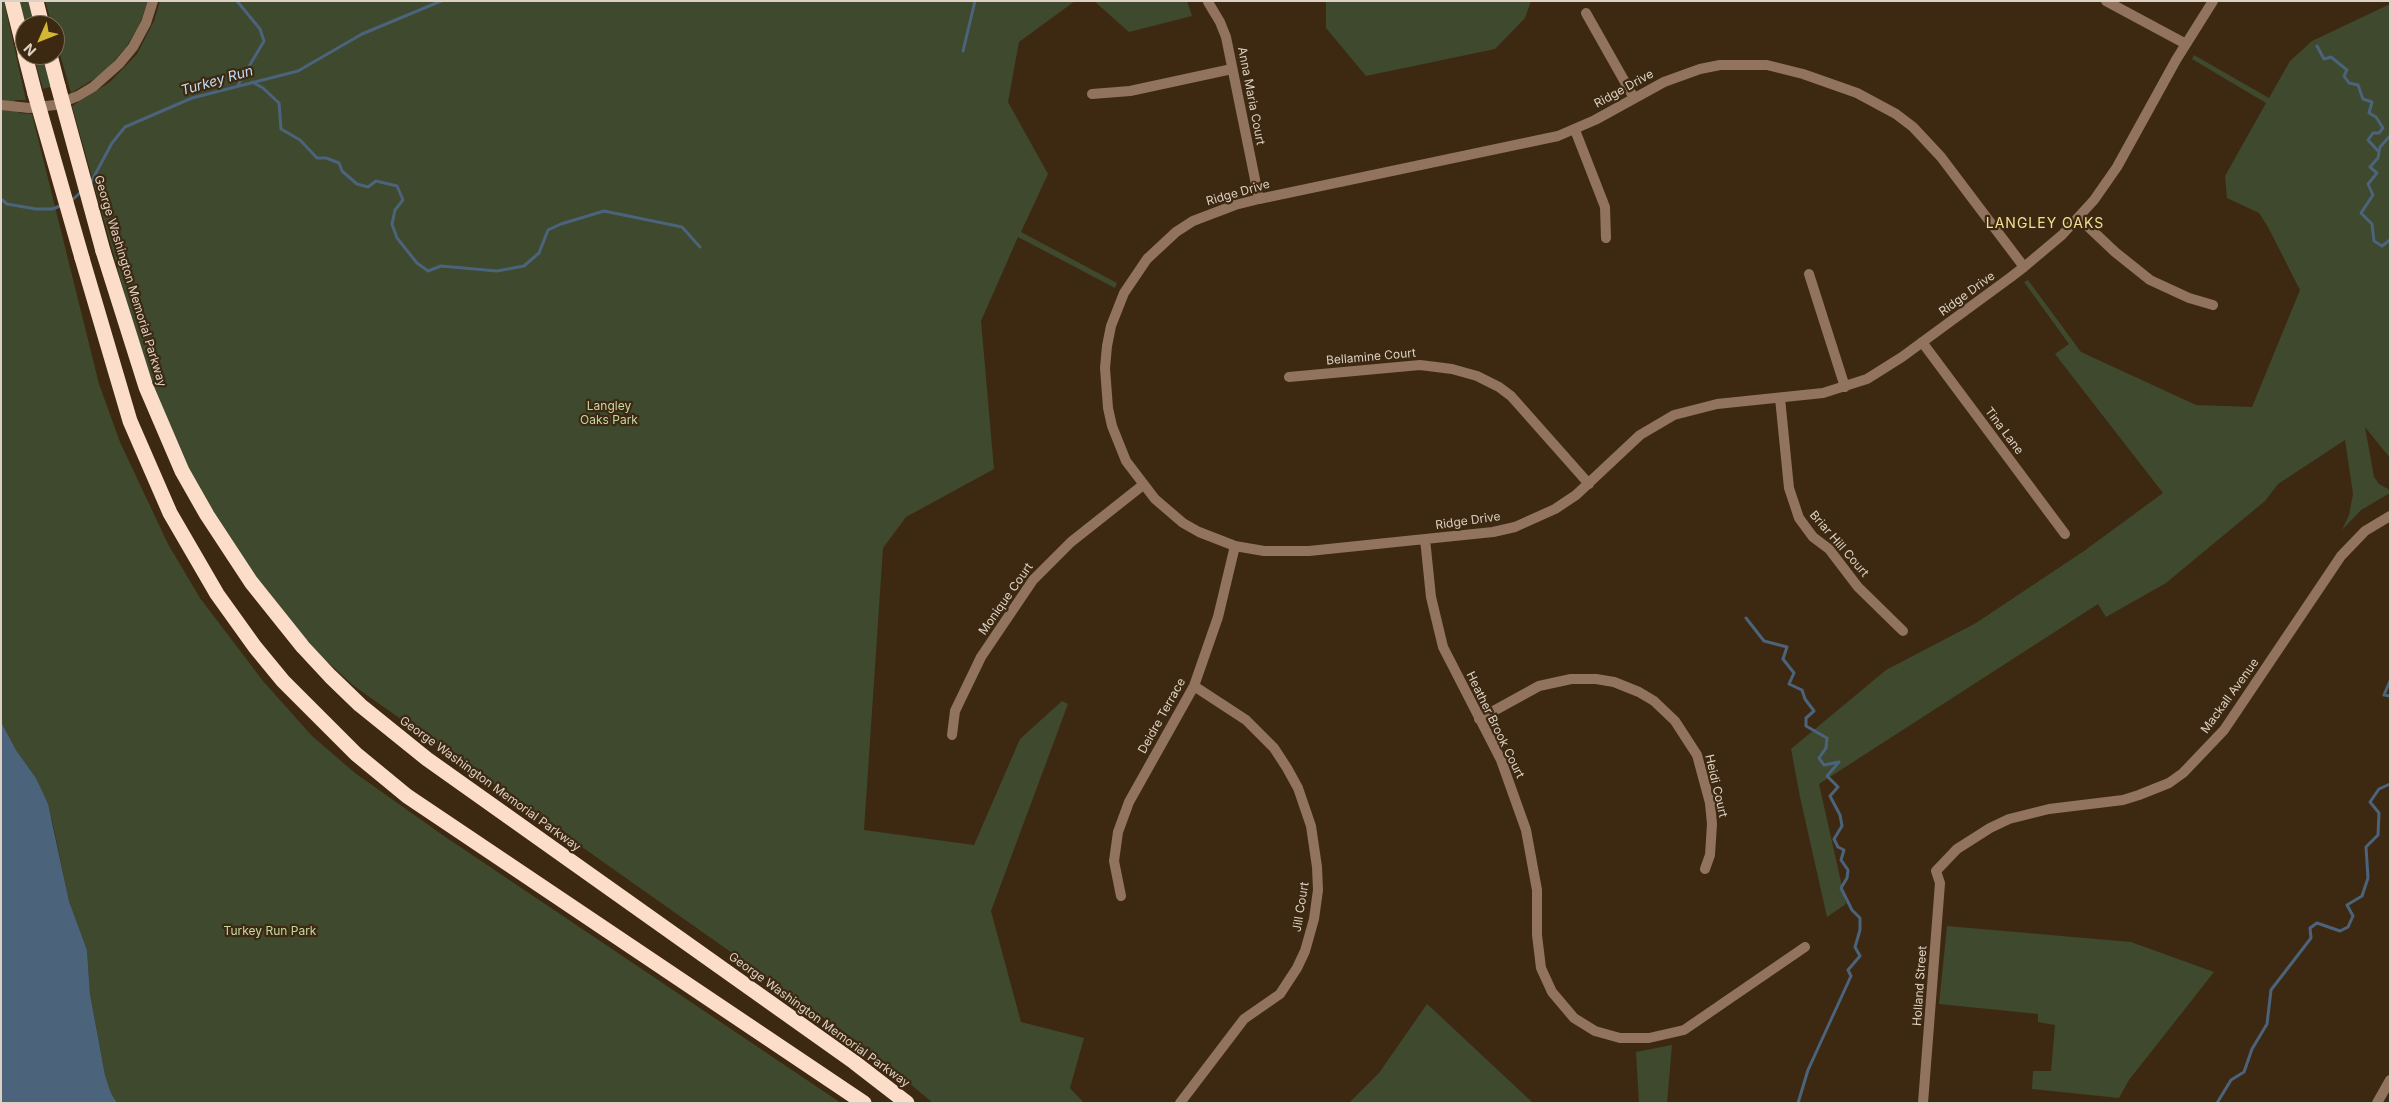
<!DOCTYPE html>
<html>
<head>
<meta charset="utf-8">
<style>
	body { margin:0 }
	#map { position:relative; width:2391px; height:1104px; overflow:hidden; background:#3d2912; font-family:Inter,sans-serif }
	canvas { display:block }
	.frame { position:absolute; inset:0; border:2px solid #ddd1c3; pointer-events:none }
	.north { position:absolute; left:15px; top:15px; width:50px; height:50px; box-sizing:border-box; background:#3d2912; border:1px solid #7d6c59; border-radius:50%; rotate:226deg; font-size:14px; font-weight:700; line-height:20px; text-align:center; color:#ddd1c3 }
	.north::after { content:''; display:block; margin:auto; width:18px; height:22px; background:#d3b635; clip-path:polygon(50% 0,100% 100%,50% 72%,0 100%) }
</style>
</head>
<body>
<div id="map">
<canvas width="2391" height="1104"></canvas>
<div class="frame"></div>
<div class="north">N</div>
</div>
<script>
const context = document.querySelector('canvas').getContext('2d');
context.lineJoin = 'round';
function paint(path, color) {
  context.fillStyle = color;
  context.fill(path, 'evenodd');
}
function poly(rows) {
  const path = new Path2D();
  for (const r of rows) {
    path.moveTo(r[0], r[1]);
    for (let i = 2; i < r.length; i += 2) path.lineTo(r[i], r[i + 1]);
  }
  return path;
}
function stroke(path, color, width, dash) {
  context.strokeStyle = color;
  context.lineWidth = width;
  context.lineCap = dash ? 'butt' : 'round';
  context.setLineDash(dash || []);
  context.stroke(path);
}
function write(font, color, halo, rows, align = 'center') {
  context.font = font + ' Inter,sans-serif';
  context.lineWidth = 4.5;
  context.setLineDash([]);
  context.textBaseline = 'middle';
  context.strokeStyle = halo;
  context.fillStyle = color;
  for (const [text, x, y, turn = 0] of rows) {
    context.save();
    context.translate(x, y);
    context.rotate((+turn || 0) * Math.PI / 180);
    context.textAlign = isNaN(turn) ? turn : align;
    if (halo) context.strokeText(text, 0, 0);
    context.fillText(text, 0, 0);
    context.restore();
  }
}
paint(poly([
	[1,1,4,1,26,100,15,100,19,113,32,114,99,384,120,442,168,544,200,598,263,681,312,736,355,773,444,836,841,1103,117,1103,111,1093,105,1075,90,994,87,950,69,901,52,820,36,778,16,750,1,722],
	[18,1,31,1,37,25,25,25],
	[45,1,148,1,139,26,126,47,105,72,71,93,55,37,55,25,52,25],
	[160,1,1075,1,1019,42,1008,102,1048,174,1021,232,1117,283,1115,288,1018,237,981,321,994,469,906,517,883,548,864,830,974,845,1020,739,1062,701,1068,704,991,911,1021,1022,1084,1038,1070,1088,1084,1103,933,1103,868,1049,354,686,320,655,262,587,202,497,169,429,145,367,72,106,110,82,137,54,154,21],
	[1094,1,1187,1,1192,16,1129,32],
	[1326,1,1531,1,1525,18,1495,49,1366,76,1326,28],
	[2390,4,2390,458,2365,427,2374,477,2379,484,2390,490,2390,493,2361,510,2342,530,2349,515,2353,494,2345,440,2278,484,2265,501,2166,583,2106,617,2098,604,1819,784,1846,904,1827,917,1800,797,1791,749,1886,670,1976,623,2084,551,2163,493,2055,354,2069,344,2024,282,2028,280,2081,352,2196,405,2252,407,2300,290,2268,227,2259,213,2227,198,2225,176,2266,103,2192,59,2194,55,2269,98,2290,61,2312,41],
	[33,55,45,55,53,86,43,89],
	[1947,926,2131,942,2214,972,2129,1080,2119,1098,2032,1089,2033,1071,2051,1071,2055,1025,2038,1022,2038,1014,1939,1004],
	[1427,1004,1439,1015,1533,1103,1349,1103,1379,1073],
	[1672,1045,1667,1103,1639,1103,1636,1052]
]), '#3e492e');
paint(poly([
	[1,722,16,750,36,778,48,804,69,901,87,950,90,994,105,1075,111,1093,117,1103,1,1103]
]), '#4b637b');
stroke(poly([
	[237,1,260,29,264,41,238,85],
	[2317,46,2324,59,2331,57,2347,70,2344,76,2349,83,2358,85,2363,99,2372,102,2369,113,2376,117,2383,128,2379,133,2373,133,2368,140,2379,152],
	[963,51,975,1],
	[252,82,263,88,279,103,281,129,300,140,317,158,326,158,339,163,342,171,357,184,368,187,376,181,397,186,403,200,395,210,392,224,397,238,417,263,428,271,441,266,497,271,524,266,539,253,548,230,561,224,604,211,682,227,700,247],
	[2390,136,2380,147,2378,158,2370,167,2377,173,2368,184,2373,195,2361,213,2372,224,2374,241,2382,246,2390,240],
	[90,184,112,143,125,127,192,98,298,71,362,34,441,1],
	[1,199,7,204,36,209,52,209,63,205],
	[71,201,81,192],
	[1746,618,1764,641,1787,647,1783,659,1794,673,1789,684,1802,690,1805,699,1814,711,1806,718,1806,726,1827,738,1826,748,1819,758,1824,765,1839,762,1827,776,1838,787,1830,796,1840,815,1842,826,1834,839,1838,847,1844,850,1841,860,1848,870,1847,878,1841,888,1852,910,1860,918,1860,930,1855,947,1860,956,1848,970,1851,976,1808,1070,1798,1103],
	[2390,681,2384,695,2390,696],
	[2217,1103,2231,1080,2244,1072,2252,1049,2267,1024,2271,990,2311,938,2310,928,2317,923,2340,931,2348,927,2353,916,2347,905,2362,896,2368,878,2366,847,2378,835,2379,813,2370,802,2379,789,2390,784]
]), '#4b637b', 3);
stroke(poly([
	[2106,1,2186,44],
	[1208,2,1220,22,1226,37,1259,199],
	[1586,13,1634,98],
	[1092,94,1130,91,1232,69],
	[1,105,29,108,55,105,78,96,93,87,119,64,133,47,146,23,153,1],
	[1575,130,1605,207,1606,238],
	[2079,218,2115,252,2150,280,2189,298,2213,305],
	[2024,267,1941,157,1913,127,1896,114,1857,93,1803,74,1767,65,1720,65,1700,69,1664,82,1595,120,1558,136,1259,199,1235,205,1193,221,1176,232,1147,259,1124,293,1111,326,1107,346,1105,368,1108,408,1112,426,1126,461,1155,499,1183,523,1199,532,1235,546,1264,551,1309,551,1493,532,1515,527,1555,509,1576,495,1640,435,1674,415,1717,404,1823,393,1867,379,1902,357,2011,277,2024,267,2062,235,2094,200,2117,167,2176,60,2213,1],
	[1809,274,1845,387],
	[1922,342,2065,534],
	[1289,377,1420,365,1452,369,1477,376,1499,387,1511,396,1589,484],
	[1780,398,1789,488,1799,518,1813,537,1829,549,1858,587,1903,631],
	[1425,539,1431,597,1443,647,1501,760,1526,830,1537,890,1537,935,1541,968,1552,992,1574,1018,1595,1031,1620,1038,1649,1038,1684,1030,1805,947],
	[1479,719,1539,686,1571,679,1596,679,1614,682,1639,692,1654,701,1675,721,1697,755,1710,803,1712,824,1710,855,1705,869],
	[952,735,955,711,981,657,1033,580,1071,542,1143,485],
	[1121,896,1114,861,1118,832,1129,802,1194,686,1218,617,1235,546],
	[1180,1103,1244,1019,1280,994,1297,968,1305,951,1314,919,1318,890,1317,867,1311,826,1298,788,1287,768,1274,748,1246,720,1194,686],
	[1923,1103,1940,883,1936,871,1957,849,1990,828,2009,819,2049,809,2123,800,2139,795,2169,783,2183,773,2224,730,2341,556,2365,531,2390,516],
	[2377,1103,2390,1080]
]), '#91735e', 10);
stroke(poly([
	[12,1,25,53],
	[36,1,42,25],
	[25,55,35,94],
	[50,55,58,86],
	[103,251,146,387,182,471,207,515,251,582,303,647,330,676,360,705,427,759,854,1062,907,1103],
	[82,258,130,421,170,513,217,594,255,647,283,681,356,754,407,796,864,1103]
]), '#fcddc9', 15);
stroke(poly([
	[58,86,103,251],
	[35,94,82,258]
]), '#fcddc9', 15);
write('12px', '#ddd1c3', '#3d2912', [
	["Ridge Drive",1624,89,-29],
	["Anna Maria Court",1251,96,79],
	["Ridge Drive",1238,193,-16],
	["George Washington Memorial Parkway",130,281,73],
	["Ridge Drive",1967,294,-36],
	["Bellamine Court",1371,357,-5],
	["Tina Lane",2004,431,53],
	["Ridge Drive",1468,521,-8],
	["Briar Hill Court",1839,544,49],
	["Monique Court",1006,599,-55],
	["Mackall Avenue",2230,696,-54],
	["Deidre Terrace",1162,716,-61],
	["Heather Brook Court",1495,725,64],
	["George Washington Memorial Parkway",490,784,36],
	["Heidi Court",1716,786,77],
	["Jill Court",1301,907,-81],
	["Holland Street",1920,986,-86],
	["George Washington Memorial Parkway",819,1020,36]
]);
write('12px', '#c2d9a1', '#3d2912', [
	["Langley",609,406],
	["Oaks Park",609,420],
	["Turkey Run Park",270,931]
]);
write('italic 14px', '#c2ddf8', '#3d2912', [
	["Turkey Run",217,81,-16]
]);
context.letterSpacing = '1px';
write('14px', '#f3e092', '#3d2912', [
	["LANGLEY OAKS",2045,224]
]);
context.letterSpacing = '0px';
</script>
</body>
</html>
